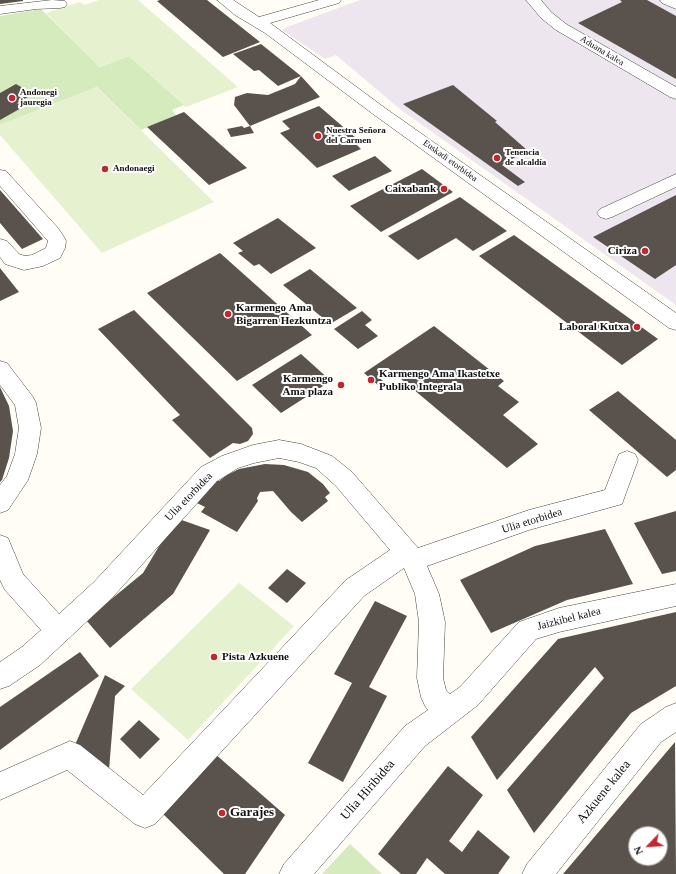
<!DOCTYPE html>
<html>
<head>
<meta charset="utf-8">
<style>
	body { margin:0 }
	#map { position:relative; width:676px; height:874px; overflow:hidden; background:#fffdf5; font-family:"Times New Roman",serif }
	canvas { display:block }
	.north { position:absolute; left:628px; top:826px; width:40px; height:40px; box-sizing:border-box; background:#fff; border:1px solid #a0a0a0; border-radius:50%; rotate:245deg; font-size:11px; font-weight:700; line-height:16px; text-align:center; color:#111 }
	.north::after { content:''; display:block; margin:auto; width:14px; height:18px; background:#c4262e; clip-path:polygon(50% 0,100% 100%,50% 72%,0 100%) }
</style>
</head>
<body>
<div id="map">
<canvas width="676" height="874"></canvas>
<div class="north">N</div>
</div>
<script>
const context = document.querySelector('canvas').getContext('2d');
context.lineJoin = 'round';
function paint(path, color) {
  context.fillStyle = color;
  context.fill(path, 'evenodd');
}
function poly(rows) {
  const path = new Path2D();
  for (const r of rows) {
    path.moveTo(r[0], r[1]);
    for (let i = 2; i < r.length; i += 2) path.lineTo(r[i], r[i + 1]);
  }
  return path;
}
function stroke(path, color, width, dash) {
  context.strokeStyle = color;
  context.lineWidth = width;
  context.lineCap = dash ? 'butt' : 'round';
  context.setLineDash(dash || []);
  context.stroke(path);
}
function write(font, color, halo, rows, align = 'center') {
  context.font = font + ' "Times New Roman",serif';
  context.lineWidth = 4;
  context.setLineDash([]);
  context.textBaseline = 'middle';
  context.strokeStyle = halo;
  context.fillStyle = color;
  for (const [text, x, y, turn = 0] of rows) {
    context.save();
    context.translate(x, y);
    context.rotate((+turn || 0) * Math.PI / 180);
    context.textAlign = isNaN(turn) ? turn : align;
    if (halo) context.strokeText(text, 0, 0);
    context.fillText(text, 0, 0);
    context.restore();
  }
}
paint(poly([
	[360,0,676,0,676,305,401,110,336,55,325,59,282,30,287,27]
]), '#eee6ef');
paint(poly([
	[41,9,100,67,129,56,184,105,172,110,176,115,141,130,97,87,0,125,0,16],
	[350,844,382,874,322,874]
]), '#d5ebbd');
paint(poly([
	[99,0,138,0,238,87,186,107,129,56,100,67,46,13,80,2,84,5],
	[97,87,214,202,102,253,0,135,0,125],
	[239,583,294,626,188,740,131,689]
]), '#e6f2cf');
paint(poly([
	[0,0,23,0,23,1,0,4],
	[160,0,207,0,260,42,223,57,157,1],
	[620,0,647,0,676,16,676,79,578,23,622,2],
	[261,44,301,76,320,97,250,126,234,105,235,97,247,93,268,95,295,84,301,76,278,86,259,70,254,71,233,54],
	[16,84,33,94,17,103,23,107,0,120,0,93],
	[453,85,497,121,495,122,527,150,502,165,525,182,518,186,403,104],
	[319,106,356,138,352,140,361,149,317,168,280,133,290,129,282,121],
	[184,112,247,168,209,185,147,127],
	[242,126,244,128,250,126,254,133,231,137,227,129],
	[375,156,392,171,349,191,332,176],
	[422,169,453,192,381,232,350,206],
	[0,190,43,239,22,249,0,223],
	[676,195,676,265,655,279,593,237],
	[460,197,507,231,473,251,456,238,418,260,388,236],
	[278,218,316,248,271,274,259,264,254,266,238,253,243,251,233,243],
	[514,235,658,339,622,365,479,256],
	[220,253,312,335,237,381,147,293],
	[0,268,19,292,0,301],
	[310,269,357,308,330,324,283,285],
	[134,310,252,428,253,434,248,441,240,444,233,443,210,458,172,420,180,415,98,329],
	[362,311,372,320,365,325,378,336,358,349,334,329],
	[434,326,504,381,498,386,519,402,503,415,538,444,507,468,388,368,377,376,383,381,378,385,364,373],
	[301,354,331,381,281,413,252,385],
	[0,387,9,406,13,431,9,458,2,480,0,482],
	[618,391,676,440,676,470,667,477,589,410],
	[265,464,284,465,308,472,323,484,330,493,325,497,328,501,302,522,291,512,273,491,260,492,257,498,258,501,237,532,201,512,205,507,195,502,215,480,219,481,227,475,239,469],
	[676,511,676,571,662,574,634,523],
	[176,518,210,530,173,594,110,648,86,620,143,573],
	[605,529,633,584,567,600,491,633,460,580,535,546],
	[287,569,306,583,287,603,268,588],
	[375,601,407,616,369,687,387,696,343,782,308,763,352,683,334,674],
	[676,612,676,686,631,713,534,833,507,790,604,678,595,667,497,780,471,737,558,639],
	[80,652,99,676,0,750,0,707],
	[105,675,125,686,115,696,109,770,72,752],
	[139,720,160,739,140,759,120,739],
	[675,742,676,874,563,874],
	[636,834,660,834,660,858,636,858],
	[214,753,285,815,245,874,224,874,160,811],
	[448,766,483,795,449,841,462,852,478,830,510,857,498,874,445,874,427,858,416,874,401,874,378,854]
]), '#5a524d');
const minor = poly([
	[52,0,65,1,67,4,65,7,60,8,36,9,0,14,0,6,52,0],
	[217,0,233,0,259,17,319,0,341,0,339,3,270,23,385,108,676,313,676,330,669,328,373,114,265,33,235,15,217,0],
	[526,0,541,0,551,12,566,24,676,87,676,99,670,97,556,30,541,18,526,0],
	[660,0,676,0,676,9,662,3,660,0],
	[0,170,6,171,58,228,64,237,66,241,65,248,60,258,43,266,24,270,5,264,0,257,0,239,7,241,19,254,25,256,32,255,46,248,48,241,0,186,0,170],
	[676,174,676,187,612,217,606,219,600,217,597,213,600,209,676,174],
	[0,361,7,363,33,397,36,403,41,428,37,454,28,480,8,510,0,513,0,485,7,476,15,454,19,428,15,405,0,385,0,361],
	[279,440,301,444,332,456,352,472,418,548,529,510,605,490,619,454,627,451,635,454,638,460,622,504,529,530,427,566,439,594,445,622,443,678,446,690,450,694,460,687,519,622,559,608,676,584,676,606,559,632,536,639,478,705,425,746,314,874,279,874,284,864,405,726,428,710,425,706,421,697,417,678,419,622,415,594,404,568,364,596,155,824,145,828,135,824,67,770,0,800,0,772,70,741,80,745,143,795,346,580,390,550,336,486,316,468,299,462,279,458,254,463,238,468,217,481,112,598,68,639,40,665,9,686,0,689,0,662,22,647,41,630,5,590,0,580,0,535,8,538,23,574,59,614,94,582,201,467,222,456,253,445,279,440],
	[676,703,676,732,661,742,556,874,522,874,527,864,641,724,666,707,676,703]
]);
stroke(minor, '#444', 1);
paint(minor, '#fff');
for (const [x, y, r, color] of [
	[12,98,4,"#c4262e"],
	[318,136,4,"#c4262e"],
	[497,158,4,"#c4262e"],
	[105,169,4,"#c4262e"],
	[444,189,4,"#c4262e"],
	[645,251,4,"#c4262e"],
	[228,314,4,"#c4262e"],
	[637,327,4,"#c4262e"],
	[371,380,4,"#c4262e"],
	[341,385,4,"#c4262e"],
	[214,657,4,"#c4262e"],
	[222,813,4,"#c4262e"]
]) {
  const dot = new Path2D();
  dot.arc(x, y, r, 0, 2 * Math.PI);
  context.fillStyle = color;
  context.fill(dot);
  stroke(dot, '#fff', 1.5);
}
write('9px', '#111', '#fff', [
	["Aduana kalea",602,51,31],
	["Euskadi etorbidea",450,161,36]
]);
write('bold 9px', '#111', '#fff', [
	["Andonegi",20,93],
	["jauregia",20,103],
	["Nuestra Señora",326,131],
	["del Carmen",326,141],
	["Tenencia",505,153],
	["de alcaldía",505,163],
	["Andonaegi",113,169]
], 'left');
write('bold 11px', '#111', '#fff', [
	["Caixabank",436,189],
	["Ciriza",637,251],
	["Karmengo Ama",236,308,"left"],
	["Bigarren Hezkuntza",236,321,"left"],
	["Laboral Kutxa",629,327],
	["Karmengo Ama Ikastetxe",379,374,"left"],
	["Publiko Integrala",379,387,"left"],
	["Karmengo",333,379],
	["Ama plaza",333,392],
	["Pista Azkuene",222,657,"left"]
], 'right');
write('11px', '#111', '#fff', [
	["Ulia etorbidea",189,497,-46],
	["Ulia etorbidea",532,521,-17],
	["Jaizkibel kalea",569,619,-14]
]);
write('13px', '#111', '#fff', [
	["Ulia Hiribidea",368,790,-49],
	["Azkuene kalea",604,792,-51]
]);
write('bold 13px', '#111', '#fff', [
	["Garajes",230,813]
], 'left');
</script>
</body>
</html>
